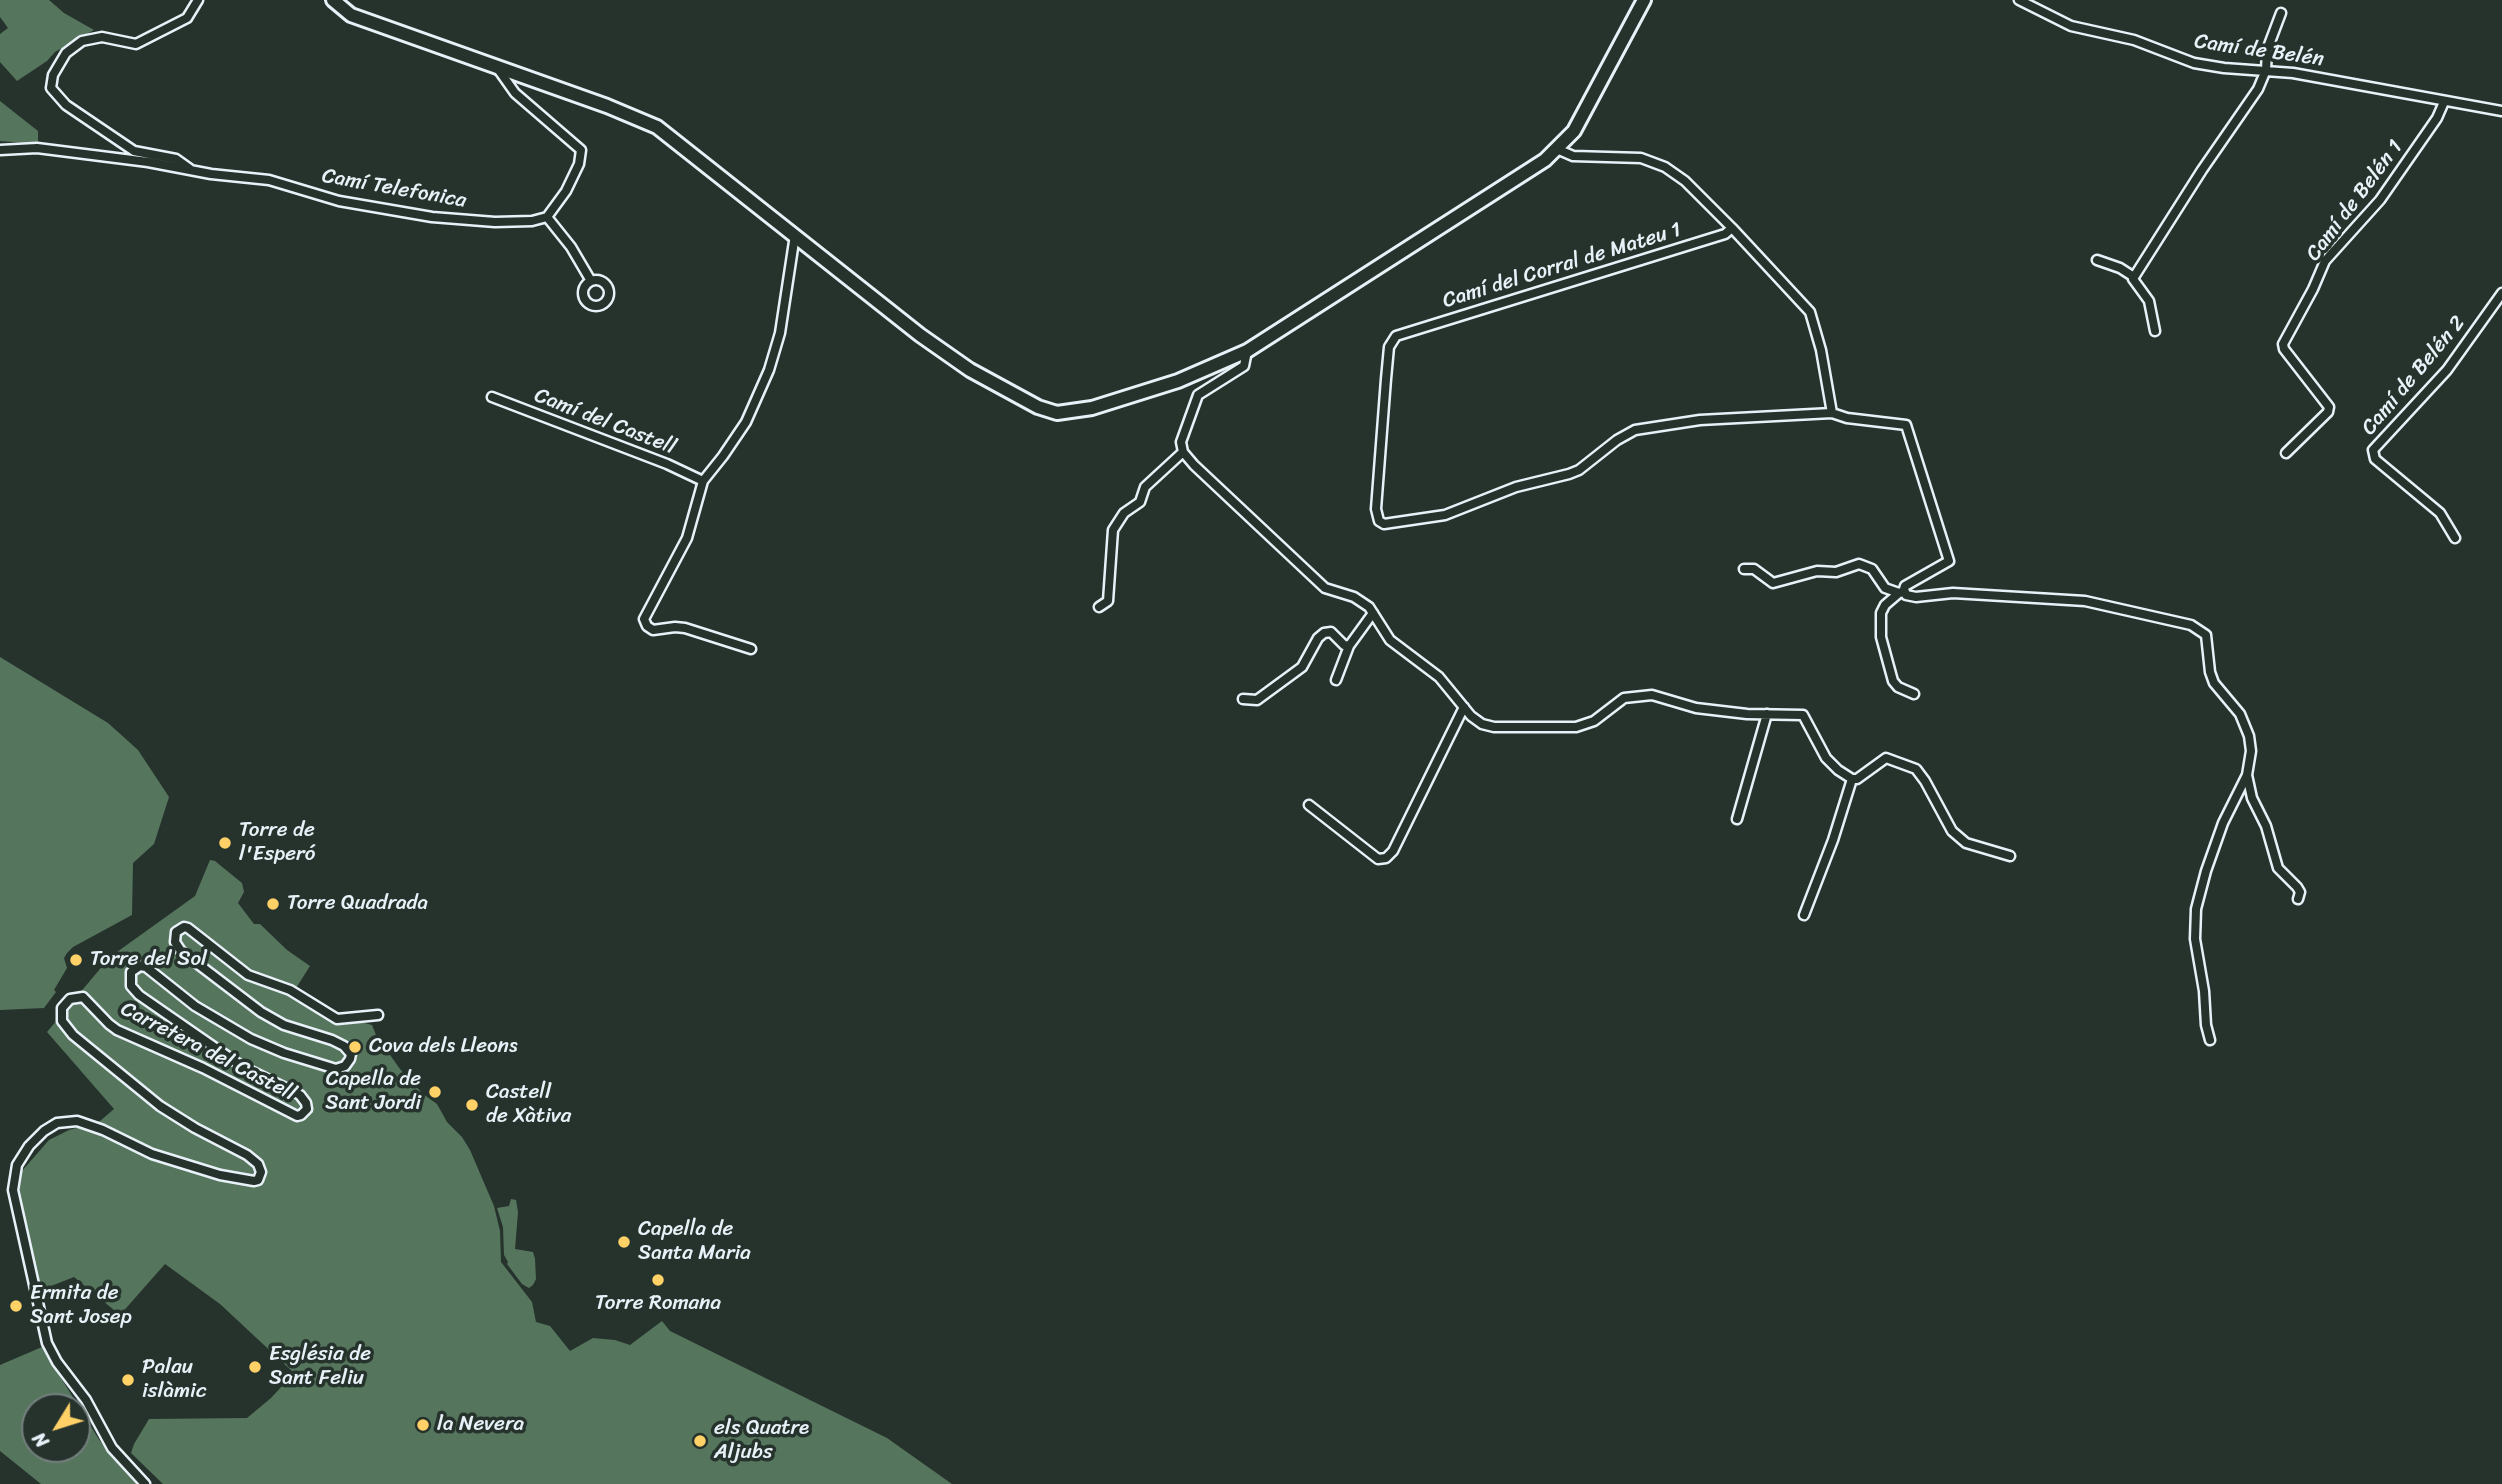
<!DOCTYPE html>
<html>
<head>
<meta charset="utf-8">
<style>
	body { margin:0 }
	#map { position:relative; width:2502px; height:1484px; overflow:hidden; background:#26332d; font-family:Sriracha,sans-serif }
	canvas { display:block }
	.north { position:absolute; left:21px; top:1393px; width:70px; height:70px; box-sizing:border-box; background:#26332d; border:2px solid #747f7e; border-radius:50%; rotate:232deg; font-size:19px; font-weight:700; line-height:28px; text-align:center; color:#e8f1f8 }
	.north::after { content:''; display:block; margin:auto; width:24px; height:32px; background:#ffd166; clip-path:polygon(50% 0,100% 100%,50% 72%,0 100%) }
</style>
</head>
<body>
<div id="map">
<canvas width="2502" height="1484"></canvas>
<div class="north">N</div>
</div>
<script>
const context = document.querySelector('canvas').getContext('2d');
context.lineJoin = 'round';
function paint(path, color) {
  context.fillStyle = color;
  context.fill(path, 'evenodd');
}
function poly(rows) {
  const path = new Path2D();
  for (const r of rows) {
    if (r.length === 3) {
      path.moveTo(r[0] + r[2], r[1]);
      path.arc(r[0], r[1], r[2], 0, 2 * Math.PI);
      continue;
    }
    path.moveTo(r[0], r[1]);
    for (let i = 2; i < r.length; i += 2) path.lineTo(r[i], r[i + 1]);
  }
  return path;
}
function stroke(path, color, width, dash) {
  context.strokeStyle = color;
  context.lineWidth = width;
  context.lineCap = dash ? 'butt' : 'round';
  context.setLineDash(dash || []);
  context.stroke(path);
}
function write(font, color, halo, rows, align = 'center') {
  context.font = font + ' Sriracha,sans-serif';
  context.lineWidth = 7;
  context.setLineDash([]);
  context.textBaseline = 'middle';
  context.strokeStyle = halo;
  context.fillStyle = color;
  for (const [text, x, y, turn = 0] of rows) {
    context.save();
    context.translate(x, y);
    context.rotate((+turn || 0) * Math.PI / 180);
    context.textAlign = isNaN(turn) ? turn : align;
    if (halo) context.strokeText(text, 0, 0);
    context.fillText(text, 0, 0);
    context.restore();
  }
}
paint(poly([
	[0,0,49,0,64,13,94,30,55,52,47,61,17,81,0,62,0,34,8,28,0,17],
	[0,101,38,131,38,144,0,141],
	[0,657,108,723,138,750,169,797,154,844,133,863,132,915,73,947,67,953,64,958,67,968,54,990,56,992,44,1008,0,1010],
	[210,860,215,861,242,883,244,892,238,903,254,924,260,924,287,950,310,966,291,996,321,1016,338,1024,361,1022,372,1025,376,1035,400,1069,423,1094,437,1104,447,1122,462,1137,470,1150,494,1206,500,1231,501,1262,532,1302,536,1322,550,1326,570,1351,593,1338,615,1340,630,1345,662,1321,670,1331,887,1438,952,1484,163,1484,131,1453,134,1444,149,1419,247,1418,271,1398,294,1373,220,1304,165,1264,120,1315,74,1277,41,1290,18,1187,21,1172,49,1140,69,1130,100,1121,114,1109,47,1032,110,957,195,896],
	[511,1199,516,1200,518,1212,515,1249,533,1252,535,1259,536,1279,533,1285,529,1288,522,1284,507,1264,508,1262,504,1255,503,1227,497,1208,509,1206],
	[42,1347,98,1438,112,1457,137,1484,41,1484,0,1451,0,1365],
	[35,1407,77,1407,77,1449,35,1449]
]), '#56755d');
const minor = poly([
	[2019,0,2071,26,2134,40,2194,63,2224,68,2293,73,2502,111],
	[1557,149,1573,156,1641,158,1665,167,1685,181,1732,228,1810,312,1821,350,1832,413],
	[0,150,37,148,148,162,211,174,269,180,339,201,432,217,495,222,532,221,547,217,566,191,579,164,581,150,515,93,498,69],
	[190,169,176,159,134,151,66,105,51,88,53,75,66,53,82,41,102,37,136,44,187,18,198,0],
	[547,217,571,247,591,281],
	[1732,228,1725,234,1396,336,1389,347,1386,379,1376,509,1379,521,1384,524,1445,515,1516,487,1569,474,1579,470,1617,440,1635,430,1700,420,1832,413,1847,418,1906,425,1949,561,1905,586,1904,589,1906,595,1916,597,1953,593,2085,601,2191,625,2206,635,2210,672,2214,683,2240,714,2249,736,2251,751,2247,775,2223,823,2206,871,2196,909,2195,939,2204,991,2206,1025,2210,1040],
	[2097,260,2120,268,2134,277,2202,170,2258,89,2266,70,2267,50,2281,13],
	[2134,277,2133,279,2149,301,2155,331],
	[596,293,13],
	[1247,351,1244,366,1198,395,1181,442,1183,452,1194,465,1325,588,1354,597,1369,607,1390,640,1439,677,1471,716,1482,724,1494,727,1576,727,1594,721,1624,698,1652,695,1696,708,1747,714,1803,715,1826,758,1838,770,1852,779,1857,779,1886,758,1916,769,1925,781,1952,831,1966,843,2010,856],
	[492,397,667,464,703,481],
	[2286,453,2328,412,2329,407,2284,349,2283,344,2313,289,2325,261,2380,200,2437,118,2444,102],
	[2455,538,2440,513,2375,459,2373,450,2447,370,2502,293],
	[1744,569,1754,569,1773,583,1817,571,1836,572,1859,564,1872,569,1885,588,1899,593,1904,592],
	[1899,593,1885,605,1881,613,1881,637,1893,681,1898,687,1914,694],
	[1099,607,1108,601,1113,530,1124,513,1140,502,1145,487,1183,452],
	[751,649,685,628,675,627,653,630,647,626,644,619,687,538,703,481,723,456,746,422,769,370,780,333,795,235],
	[1336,680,1349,646,1373,613],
	[1243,699,1257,700,1302,667,1318,638,1324,633,1331,632,1344,645,1349,646],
	[2247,775,2252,798,2266,826,2278,868,2297,887,2300,892,2298,899],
	[1309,805,1378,859,1386,858,1393,851,1464,707],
	[1737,819,1767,714],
	[1804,915,1833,840,1852,779],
	[145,1484,112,1448,86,1400,57,1362,47,1343,13,1190,17,1165,29,1146,44,1131,57,1123,77,1121,103,1130,152,1154,220,1175,254,1181,258,1180,261,1172,258,1164,247,1155,195,1128,160,1106,73,1035,62,1021,62,1008,70,999,83,997,109,1024,117,1030,203,1068,297,1116,301,1115,307,1109,306,1103,300,1095,243,1067,139,995,131,986,131,972,140,966,146,967,195,1006,251,1039,284,1053,336,1069,345,1066,350,1059,351,1054,344,1046,332,1040,284,1025,261,1012,181,951,175,942,176,932,184,927,188,928,248,975,290,990,337,1019,378,1015]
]);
const secondary = poly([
	[333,0,351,15,607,106,657,127,920,335,970,370,1038,407,1057,413,1092,408,1178,381,1247,351,1545,160,1574,131,1644,0]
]);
stroke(minor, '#e8f1f8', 13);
stroke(secondary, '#e8f1f8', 18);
stroke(minor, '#26332d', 8);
stroke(secondary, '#26332d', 12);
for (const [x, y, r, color] of [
	[225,843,7,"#ffd166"],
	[273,904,7,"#ffd166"],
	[76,960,7,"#ffd166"],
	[355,1047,7,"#ffd166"],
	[435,1092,7,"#ffd166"],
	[472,1105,7,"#ffd166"],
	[624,1242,7,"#ffd166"],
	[658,1280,7,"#ffd166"],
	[16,1306,7,"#ffd166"],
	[255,1367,7,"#ffd166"],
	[128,1380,7,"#ffd166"],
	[423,1425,7,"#ffd166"],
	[700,1441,7,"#ffd166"]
]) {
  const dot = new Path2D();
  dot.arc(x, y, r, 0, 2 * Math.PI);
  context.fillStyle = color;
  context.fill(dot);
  stroke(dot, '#26332d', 2.5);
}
write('21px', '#e8f1f8', '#26332d', [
	["Camí de Belén",2259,51,8],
	["Camí Telefonica",394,189,10],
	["Camí de Belén 1",2355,201,-53],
	["Camí del Corral de Mateu 1",1562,266,-17],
	["Camí de Belén 2",2414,376,-50],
	["Camí del Castell",605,422,21],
	["Carretera del Castell",208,1052,27]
]);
write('21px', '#e8f1f8', '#26332d', [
	["Torre de",239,831],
	["l'Esperó",239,855],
	["Torre Quadrada",287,904],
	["Torre del Sol",90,960],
	["Cova dels Lleons",369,1047],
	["Capella de",421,1080,"right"],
	["Sant Jordi",421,1104,"right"],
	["Castell",486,1093],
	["de Xàtiva",486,1117],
	["Capella de",638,1230],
	["Santa Maria",638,1254],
	["Ermita de",30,1294],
	["Sant Josep",30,1318],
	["Torre Romana",658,1304,"center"],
	["Església de",269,1355],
	["Sant Feliu",269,1379],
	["Palau",142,1368],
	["islàmic",142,1392],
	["la Nevera",437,1425],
	["els Quatre",714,1429],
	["Aljubs",714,1453]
], 'left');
</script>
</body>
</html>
